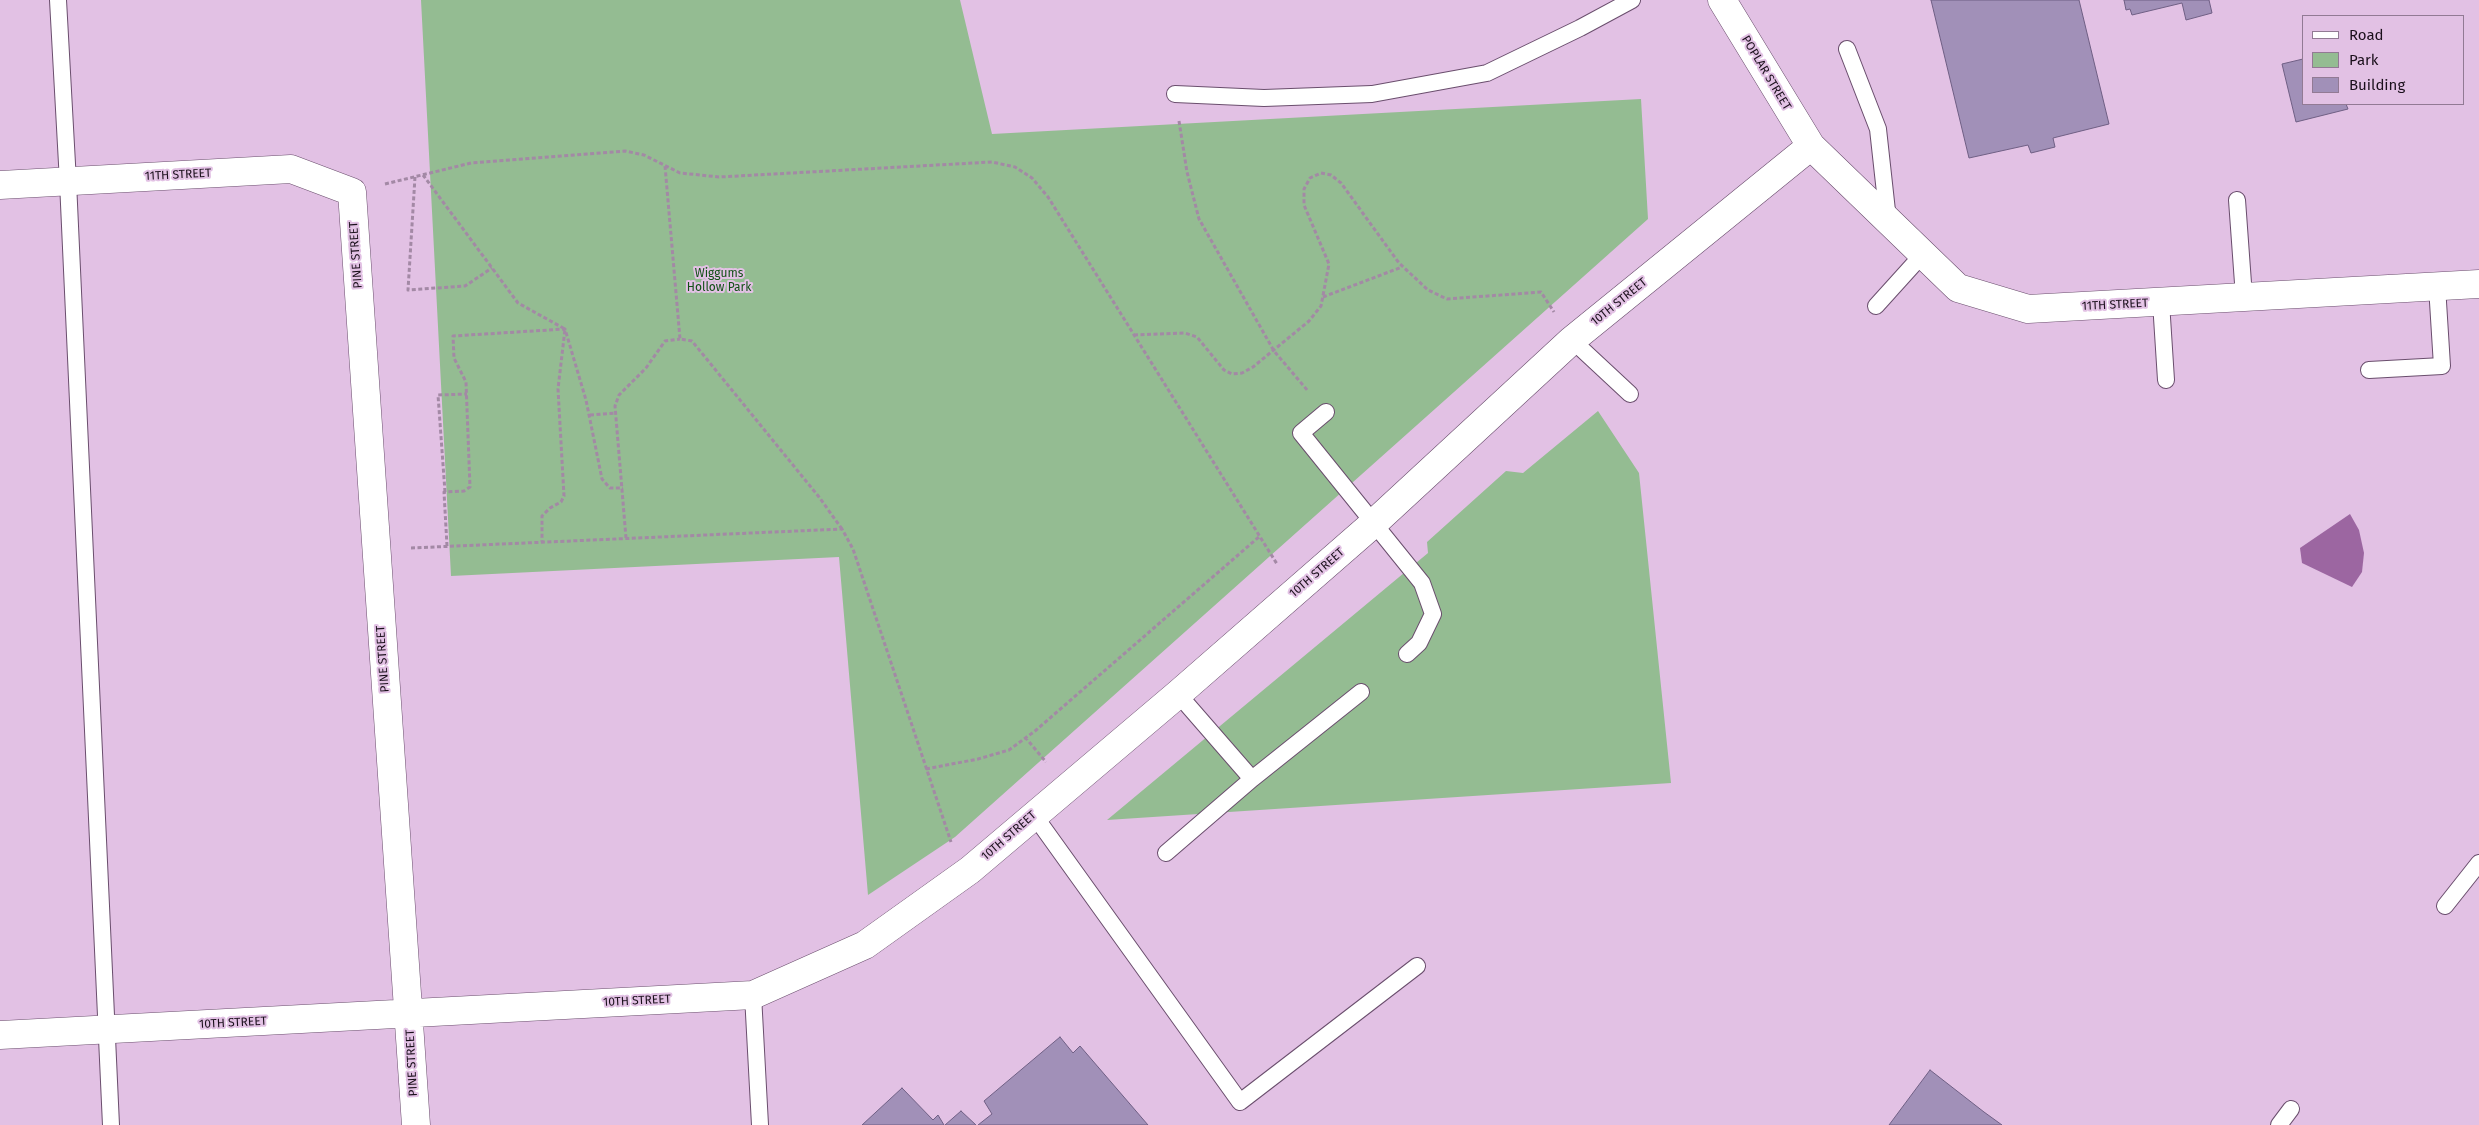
<!DOCTYPE html>
<html>
<head>
<meta charset="utf-8">
<style>
	body { margin:0 }
	#map { position:relative; width:2479px; height:1125px; overflow:hidden; background:#e2c1e4; font-family:"Fira Sans",sans-serif }
	canvas { display:block }
	.legend { position:absolute; left:2302px; top:15px; width:162px; height:90px; box-sizing:border-box; background:#e2c1e4; border:1px solid #927a94; margin:0; padding:6px 9px; list-style:none; font-size:15px; color:#1a0f1b }
	.legend li { display:flex; align-items:center; gap:10px; height:25px }
	.legend b { width:25px; border:1px solid #927a94 }
</style>
</head>
<body>
<div id="map">
<canvas width="2479" height="1125"></canvas>
<ul class="legend">
<li><b style="height:6px;background:#fff"></b>Road</li>
<li><b style="height:14px;background:#94bc92"></b>Park</li>
<li><b style="height:14px;background:#a190b8"></b>Building</li>
</ul>
</div>
<script>
const context = document.querySelector('canvas').getContext('2d');
context.lineJoin = 'round';
function paint(path, color) {
  context.fillStyle = color;
  context.fill(path, 'evenodd');
}
function poly(rows) {
  const path = new Path2D();
  for (const r of rows) {
    path.moveTo(r[0], r[1]);
    for (let i = 2; i < r.length; i += 2) path.lineTo(r[i], r[i + 1]);
  }
  return path;
}
function stroke(path, color, width, dash) {
  context.strokeStyle = color;
  context.lineWidth = width;
  context.lineCap = dash ? 'butt' : 'round';
  context.setLineDash(dash || []);
  context.stroke(path);
}
function write(font, color, halo, rows, align = 'center') {
  context.font = font + ' "Fira Sans",sans-serif';
  context.lineWidth = 4;
  context.setLineDash([]);
  context.textBaseline = 'middle';
  context.strokeStyle = halo;
  context.fillStyle = color;
  for (const [text, x, y, turn = 0] of rows) {
    context.save();
    context.translate(x, y);
    context.rotate((+turn || 0) * Math.PI / 180);
    context.textAlign = isNaN(turn) ? turn : align;
    if (halo) context.strokeText(text, 0, 0);
    context.fillText(text, 0, 0);
    context.restore();
  }
}
paint(poly([
	[421,0,960,0,992,134,1641,99,1648,219,955,837,868,895,839,557,451,576],
	[1598,411,1639,473,1671,783,1107,820,1428,553,1427,542,1506,471,1523,473]
]), '#94bc92');
paint(poly([
	[2350,514,2359,530,2364,553,2362,572,2352,587,2302,563,2300,548]
]), '#9c66a1');
const building = poly([
	[1931,0,2079,0,2109,124,2053,138,2055,147,2031,153,2028,145,1969,158,1931,0],
	[2124,0,2209,0,2212,13,2186,20,2182,3,2132,15,2130,9,2126,10,2124,0],
	[2303,59,2303,104,2346,104,2348,109,2296,122,2282,64,2303,59],
	[1060,1037,1073,1053,1080,1046,1148,1125,978,1125,992,1114,984,1101,1060,1037],
	[1930,1070,1984,1112,2002,1125,1889,1125,1930,1070],
	[902,1088,933,1120,938,1115,944,1125,862,1125,902,1088],
	[961,1111,976,1125,945,1125,961,1111]
]);
paint(building, '#a190b8');
stroke(building, '#6f5f84', 1);
const service = poly([
	[58,0,68,182,111,1125],
	[1847,49,1878,129,1888,220],
	[1175,94,1264,98,1372,94,1487,73,1580,28,1632,0],
	[2237,200,2244,297],
	[2161,302,2166,380],
	[1876,306,1923,254],
	[1572,340,1630,394],
	[2369,370,2442,366,2437,286],
	[1326,412,1301,433,1422,583,1433,614,1419,643,1407,654],
	[1178,694,1252,779],
	[1034,815,1240,1102,1417,966],
	[1166,853,1252,779,1361,692],
	[2445,906,2479,863],
	[753,995,760,1125],
	[2279,1125,2291,1109]
]);
const minor = poly([
	[1722,0,1811,146,1958,288,2028,309,2479,284],
	[0,185,291,169,352,192,416,1125],
	[0,1035,753,995,865,945,970,870,1178,694,1374,523,1572,340,1811,146]
]);
stroke(service, '#6a4e6d', 18);
stroke(minor, '#6a4e6d', 29);
stroke(poly([
	[1179,121,1187,172,1199,219,1274,351,1308,391],
	[665,166,680,339,692,341,819,497,842,529],
	[423,175,518,303,565,329,558,389,564,496,561,502,550,508,542,516,542,542],
	[415,177,408,290,465,286,492,268],
	[385,184,471,163,625,151,644,155,680,173,719,177,992,162,1015,167,1032,178,1048,197,1277,564],
	[1323,297,1402,267],
	[1134,335,1185,333,1197,337,1224,370,1232,374,1242,373,1253,367,1309,321,1321,306,1329,264,1304,205,1304,189,1310,178,1321,173,1331,175,1341,183,1399,263,1428,290,1447,299,1541,292,1554,312],
	[590,415,616,413],
	[445,492,438,395,467,394],
	[626,538,615,406,619,395,646,368,665,341,680,339],
	[447,546,444,492,464,491,470,487,466,382,454,358,453,336,565,329,586,400,602,479,610,488,623,488],
	[411,548,842,529,853,549,951,842],
	[1025,737,1046,762],
	[926,769,978,759,1009,750,1035,731,1260,536]
]), '#a389a5', 3, [4, 2.5]);
stroke(service, '#fff', 16);
stroke(minor, '#fff', 28);
write('12px', '#1a0f1b', '#e2c1e4', [
	["POPLAR STREET",1766,73,59],
	["11TH STREET",178,175,-3],
	["PINE STREET",356,255,-94],
	["10TH STREET",1619,302,-39],
	["11TH STREET",2115,305,-3],
	["10TH STREET",1317,573,-41],
	["PINE STREET",383,659,-94],
	["10TH STREET",1009,836,-41],
	["10TH STREET",637,1001,-3],
	["10TH STREET",233,1023,-3],
	["PINE STREET",412,1063,-93]
]);
write('12px', '#125116', '#e2c1e4', [
	["Wiggums",719,274],
	["Hollow Park",719,288]
]);
</script>
</body>
</html>
